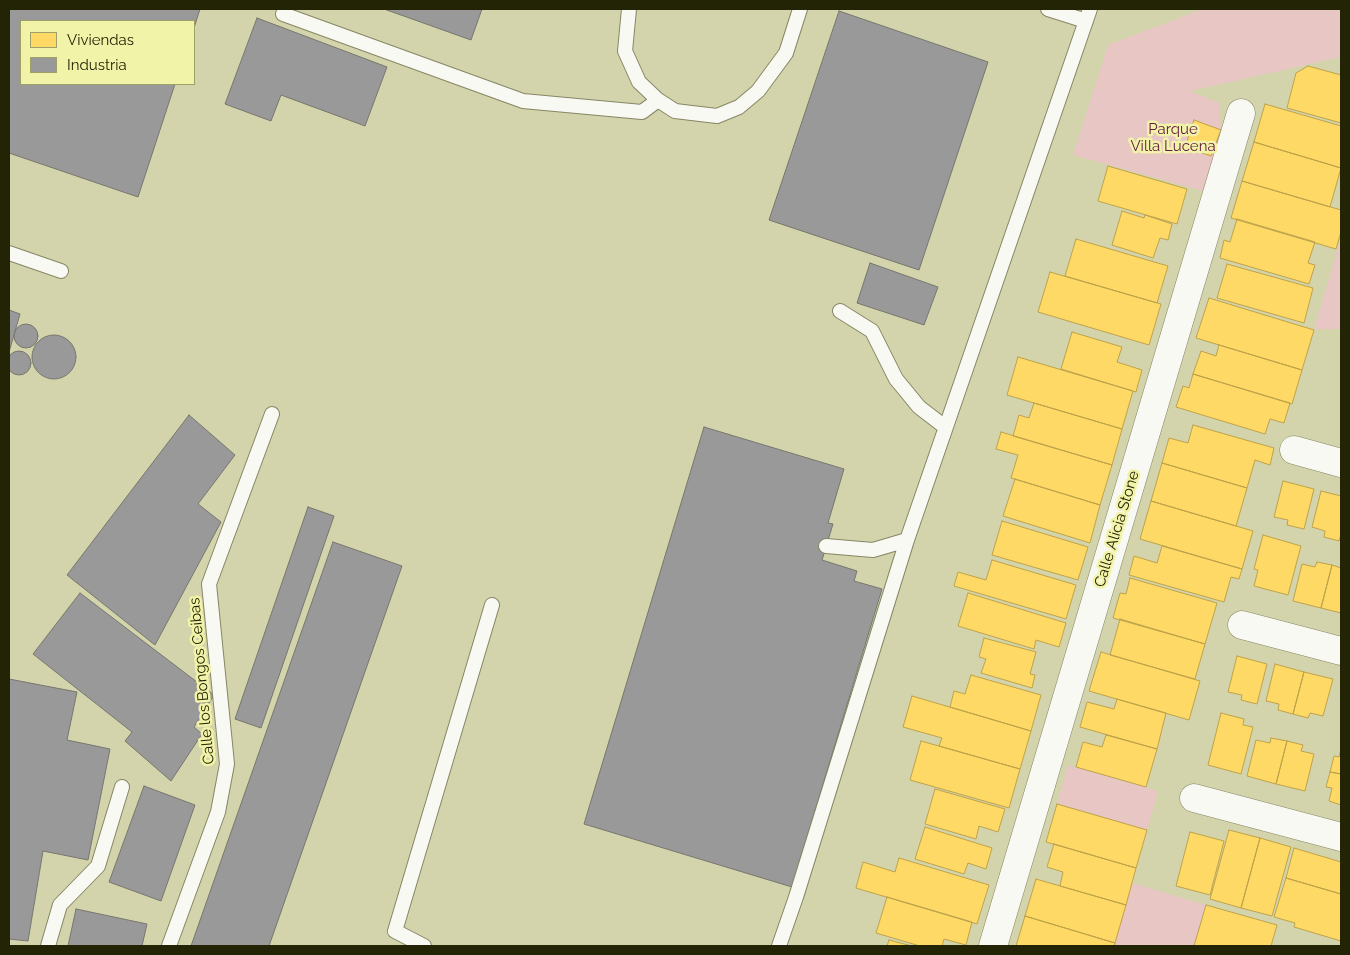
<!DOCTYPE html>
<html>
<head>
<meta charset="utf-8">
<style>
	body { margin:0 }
	#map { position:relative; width:1350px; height:955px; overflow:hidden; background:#d4d4ac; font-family:Raleway,sans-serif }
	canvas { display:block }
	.frame { position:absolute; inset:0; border:10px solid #232305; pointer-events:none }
	.legend { position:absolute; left:20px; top:20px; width:175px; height:65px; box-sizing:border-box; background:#f1f3a8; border:1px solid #9fa067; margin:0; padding:6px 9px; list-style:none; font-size:15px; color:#232305 }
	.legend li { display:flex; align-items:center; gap:10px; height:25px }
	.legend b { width:25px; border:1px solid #9fa067 }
</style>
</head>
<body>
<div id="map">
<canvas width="1350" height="955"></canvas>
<div class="frame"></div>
<ul class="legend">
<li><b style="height:14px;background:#ffd966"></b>Viviendas</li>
<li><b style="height:14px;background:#999"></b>Industria</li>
</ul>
</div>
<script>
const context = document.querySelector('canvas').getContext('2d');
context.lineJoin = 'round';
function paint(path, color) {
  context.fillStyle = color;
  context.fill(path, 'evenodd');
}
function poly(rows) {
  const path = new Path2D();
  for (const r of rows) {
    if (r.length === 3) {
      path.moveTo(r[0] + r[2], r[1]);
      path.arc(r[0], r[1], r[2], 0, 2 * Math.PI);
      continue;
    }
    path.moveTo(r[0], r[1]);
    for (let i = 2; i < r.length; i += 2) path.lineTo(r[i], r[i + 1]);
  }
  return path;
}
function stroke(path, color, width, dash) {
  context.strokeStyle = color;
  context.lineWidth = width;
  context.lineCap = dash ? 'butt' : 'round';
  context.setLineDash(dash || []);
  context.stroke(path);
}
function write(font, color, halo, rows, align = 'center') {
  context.font = font + ' Raleway,sans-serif';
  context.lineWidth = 5;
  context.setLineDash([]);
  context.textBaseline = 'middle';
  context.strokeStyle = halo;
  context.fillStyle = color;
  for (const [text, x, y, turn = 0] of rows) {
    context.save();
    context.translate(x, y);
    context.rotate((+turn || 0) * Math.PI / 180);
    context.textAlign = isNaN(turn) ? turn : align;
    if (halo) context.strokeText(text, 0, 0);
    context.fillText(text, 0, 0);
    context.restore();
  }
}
paint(poly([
	[1203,9,1341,9,1341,57,1190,91,1219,103,1221,130,1203,191,1073,155,1108,45],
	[1341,237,1341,329,1314,329,1325,292],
	[1068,765,1158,791,1147,830,1057,804],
	[1132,883,1206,905,1194,946,1114,946]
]), '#e7c6c4');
const homes = poly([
	[1308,66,1341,75,1341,123,1287,108,1296,73,1308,66],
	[1265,104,1341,126,1341,168,1254,142,1265,104],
	[1194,120,1221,130,1211,156,1185,147,1194,120],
	[1254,142,1341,168,1330,207,1242,181,1254,142],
	[1108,166,1187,189,1177,224,1098,201,1108,166],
	[1242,181,1341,210,1341,232,1336,249,1231,218,1242,181],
	[1122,211,1144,218,1145,215,1172,224,1168,240,1160,238,1153,258,1112,245,1122,211],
	[1237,219,1315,242,1308,263,1315,265,1309,284,1220,258,1224,240,1230,242,1237,219],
	[1076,239,1168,266,1157,303,1065,276,1076,239],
	[1227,264,1313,288,1304,323,1217,298,1227,264],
	[1050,272,1161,304,1149,345,1038,312,1050,272],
	[1209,298,1314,330,1302,370,1196,338,1209,298],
	[1072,332,1122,347,1117,362,1142,370,1136,392,1061,369,1072,332],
	[1219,345,1302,370,1292,404,1193,374,1201,351,1216,356,1219,345],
	[1018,357,1133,391,1122,429,1007,395,1018,357],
	[1193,374,1290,403,1284,423,1270,419,1265,434,1176,407,1183,386,1189,388,1193,374],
	[1034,403,1122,429,1112,465,1013,436,1019,415,1029,418,1034,403],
	[1193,425,1274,448,1270,465,1255,460,1247,488,1162,463,1169,438,1188,443,1193,425],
	[1001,432,1112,465,1100,505,1011,478,1018,455,996,449,1001,432],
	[1162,463,1247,488,1236,526,1151,501,1162,463],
	[1015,479,1100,505,1090,543,1003,516,1015,479],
	[1283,481,1314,489,1304,529,1287,525,1288,520,1274,517,1283,481],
	[1321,491,1341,496,1341,534,1339,541,1324,537,1325,531,1312,527,1321,491],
	[1151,501,1253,531,1242,569,1140,539,1151,501],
	[1002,521,1088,547,1078,580,992,555,1002,521],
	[1263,535,1301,546,1288,595,1254,586,1258,570,1254,569,1263,535],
	[1162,546,1242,569,1239,579,1231,577,1224,602,1129,575,1134,556,1157,563,1162,546],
	[992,560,1076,585,1066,619,954,586,958,572,986,580,992,560],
	[1317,562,1332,565,1321,608,1293,601,1302,564,1315,567,1317,562],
	[1332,565,1341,568,1341,613,1321,608,1332,565],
	[1130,578,1217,603,1205,644,1113,618,1120,593,1126,594,1130,578],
	[968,593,1066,623,1059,647,1036,640,1034,649,958,626,968,593],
	[1120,619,1205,644,1195,679,1110,655,1120,619],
	[984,638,1036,652,1030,674,1035,675,1032,688,981,673,986,659,979,657,984,638],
	[1101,652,1200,681,1189,720,1089,691,1101,652],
	[1237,656,1267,664,1257,704,1241,700,1242,695,1228,692,1237,656],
	[1275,664,1304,672,1293,714,1278,710,1279,704,1266,701,1275,664],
	[1304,672,1333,679,1323,716,1310,713,1308,718,1293,714,1304,672],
	[971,675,1041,695,1031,731,950,707,954,691,965,694,971,675],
	[912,696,1031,731,1020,769,939,746,942,738,903,727,912,696],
	[1117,699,1166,713,1157,749,1080,727,1087,702,1114,709,1117,699],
	[1221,713,1244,719,1243,725,1253,727,1241,774,1208,765,1221,713],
	[1106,735,1157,749,1146,787,1076,767,1083,742,1102,747,1106,735],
	[1271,738,1287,741,1276,784,1247,776,1256,740,1270,743,1271,738],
	[921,741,1020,769,1009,808,910,780,921,741],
	[1287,741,1303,745,1301,751,1314,754,1305,791,1276,784,1287,741],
	[1341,749,1341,774,1330,772,1334,756,1339,757,1341,749],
	[1330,772,1341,774,1341,805,1329,801,1332,788,1326,787,1330,772],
	[935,789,1005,809,998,832,979,826,976,839,925,824,935,789],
	[1057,804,1147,830,1136,868,1046,842,1057,804],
	[925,827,992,848,986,869,968,863,964,874,915,859,925,827],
	[1229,830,1260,838,1241,908,1210,899,1229,830],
	[1190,832,1224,841,1210,895,1176,886,1190,832],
	[1260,838,1291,847,1272,916,1241,908,1260,838],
	[1054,844,1136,868,1126,905,1060,886,1063,872,1047,867,1054,844],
	[1294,848,1341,862,1341,894,1286,878,1294,848],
	[899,858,989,885,977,924,856,888,863,862,895,872,899,858],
	[1286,878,1341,894,1341,941,1294,927,1295,923,1274,917,1286,878],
	[1036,879,1126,905,1115,943,1025,916,1036,879],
	[887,897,972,922,966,945,944,939,942,946,920,946,876,933,887,897],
	[1206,905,1277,925,1271,946,1194,946,1206,905],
	[1025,916,1115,943,1114,946,1016,946,1025,916],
	[889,940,912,946,887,946,889,940]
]);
paint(homes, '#ffd966');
stroke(homes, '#bda249', 1);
const industry = poly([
	[9,9,200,9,194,28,194,21,21,21,21,84,175,84,138,197,9,153,9,9],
	[384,9,482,9,471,40,384,9],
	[839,11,988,62,919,270,769,220,839,11],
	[257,18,387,67,365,126,281,95,271,121,225,104,257,18],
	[870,263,938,287,924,325,857,303,870,263],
	[9,310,20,314,9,352,9,310],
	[26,336,12],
	[54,357,22],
	[19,363,12],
	[189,415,235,455,198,504,221,522,155,645,67,575,189,415],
	[704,427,844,469,828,523,833,524,822,560,857,571,854,581,882,589,792,887,584,824,704,427],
	[308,507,334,516,261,728,235,719,308,507],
	[333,542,402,566,269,946,191,946,333,542],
	[80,593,214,695,194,727,202,734,171,781,125,741,132,732,33,654,80,593],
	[9,679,77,692,67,740,110,749,88,860,43,851,28,941,9,939,9,679],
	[144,786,195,805,161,901,109,882,144,786],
	[76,909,147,924,142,946,68,946,76,909]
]);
paint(industry, '#999');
stroke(industry, '#76766d', 1);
const lane = poly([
	[629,9,625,51,639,82,658,100,675,111,717,116,739,107,758,91,786,53,800,9],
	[1048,9,1086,21],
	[283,14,523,101,642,112,658,100],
	[9,253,61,271],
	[840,311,872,331,896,379,919,407,945,427],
	[826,546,873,550,907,540],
	[48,946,60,905,98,866,122,787],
	[169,946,218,812,227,764,209,584,272,414],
	[424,946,395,931,492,605],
	[779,946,796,897,907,540,1090,9]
]);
const street = poly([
	[1294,450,1341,463],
	[1242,625,1341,651],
	[1194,798,1341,837],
	[993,946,1241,113]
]);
stroke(lane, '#868665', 16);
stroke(street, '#868665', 29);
stroke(lane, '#f9f9f3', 14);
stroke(street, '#f9f9f3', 28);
write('15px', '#651845', '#f1f3a8', [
	["Parque",1173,129],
	["Villa Lucena",1173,146]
]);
write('15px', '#232305', '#f1f3a8', [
	["Calle Alicia Stone",1117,529,-73],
	["Calle los Bongos Ceibas",202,681,-95]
]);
</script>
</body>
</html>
